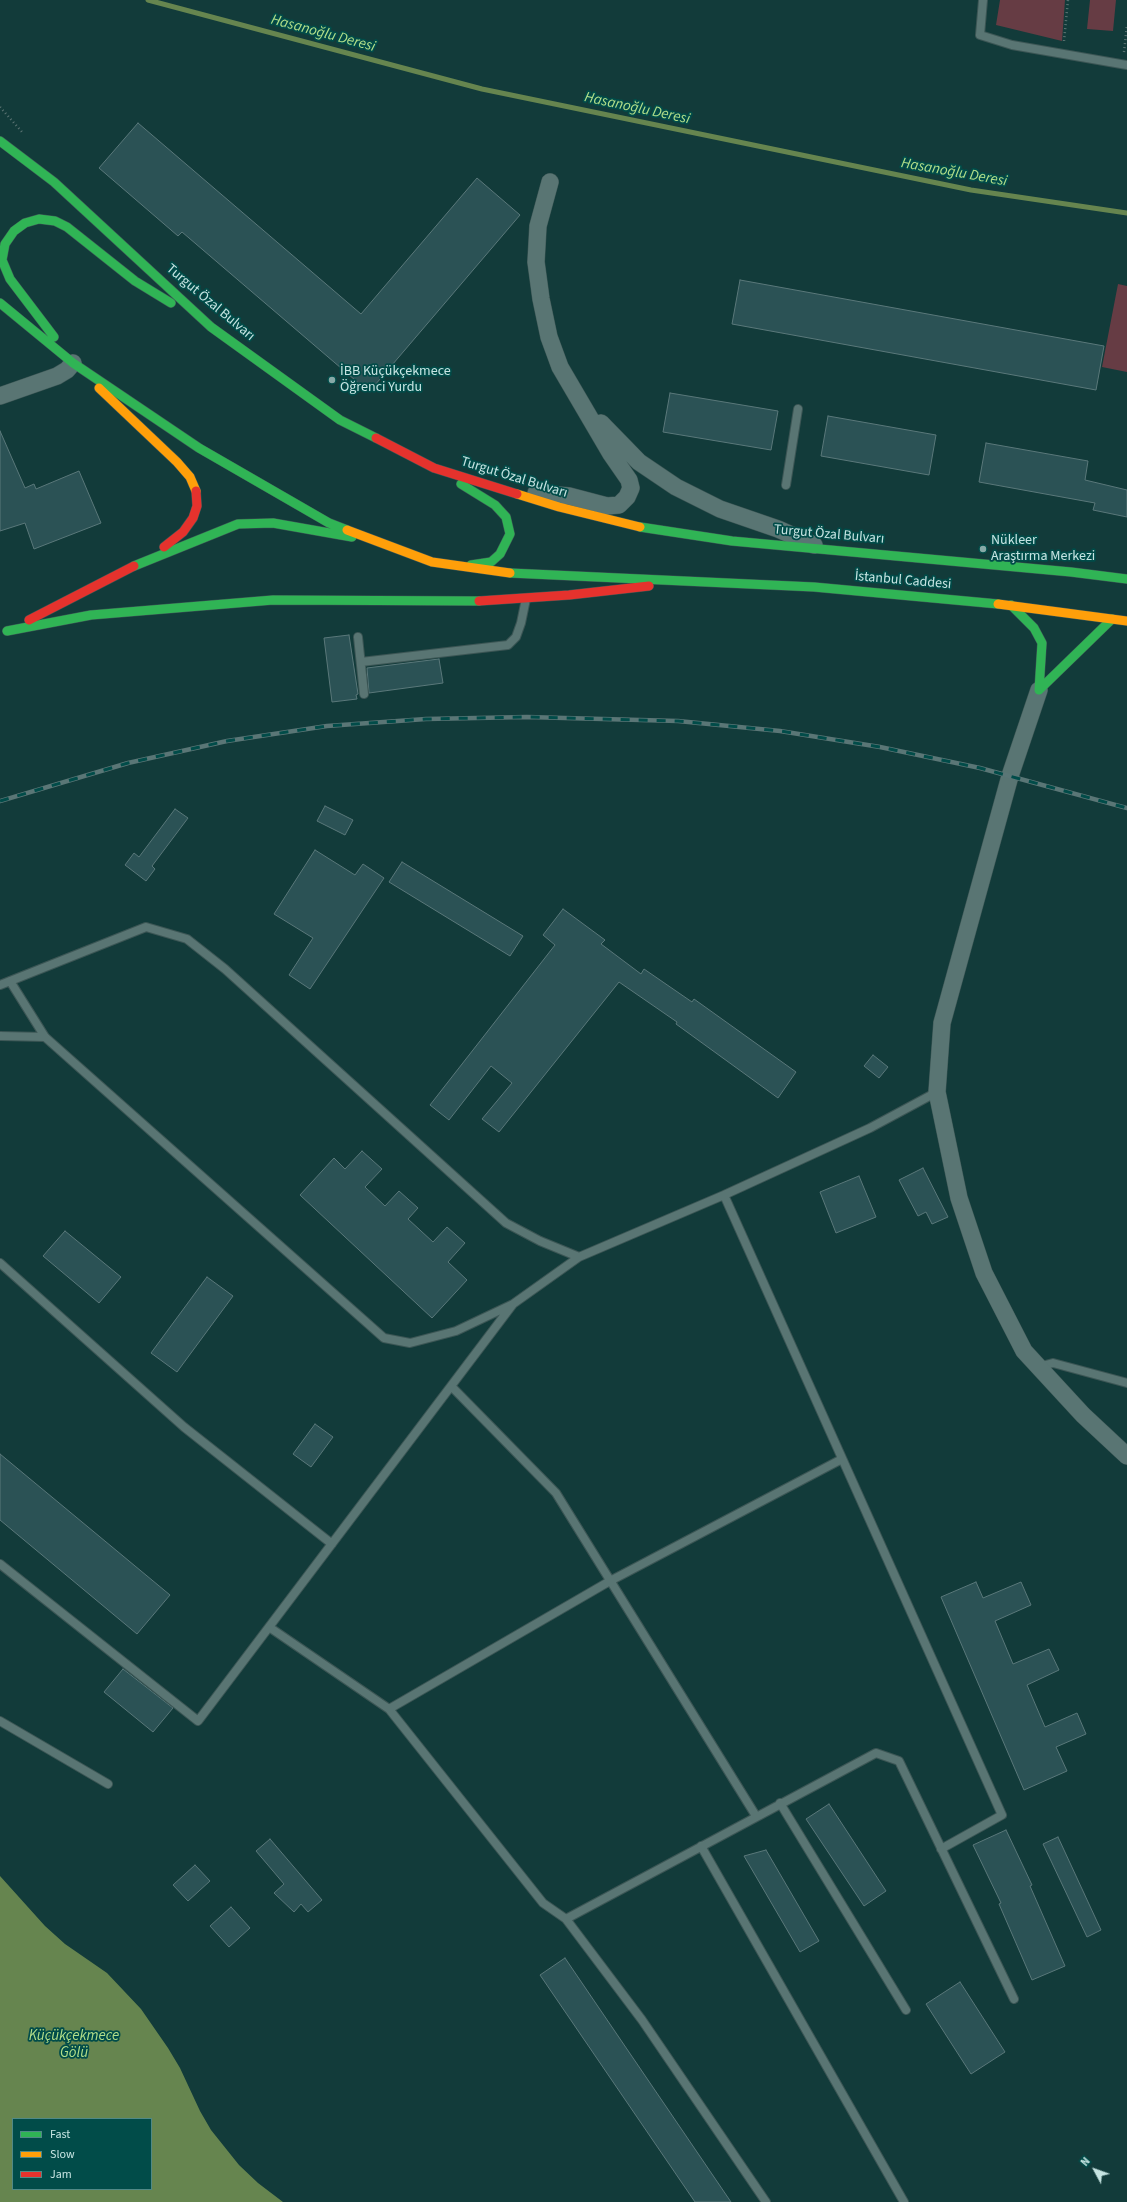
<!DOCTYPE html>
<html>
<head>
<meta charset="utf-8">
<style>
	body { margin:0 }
	#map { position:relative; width:1127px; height:2202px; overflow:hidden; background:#123b3a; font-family:"Source Sans 3",sans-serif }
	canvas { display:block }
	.legend { position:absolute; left:12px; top:2118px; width:140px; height:72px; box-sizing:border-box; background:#014c49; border:1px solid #508986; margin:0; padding:5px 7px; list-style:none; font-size:12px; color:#c6e4e2 }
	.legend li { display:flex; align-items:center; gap:8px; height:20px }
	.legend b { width:20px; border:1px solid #508986 }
	.north { position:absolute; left:1075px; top:2150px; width:40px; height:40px; -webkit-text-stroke:3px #014c49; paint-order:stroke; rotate:311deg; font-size:11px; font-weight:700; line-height:16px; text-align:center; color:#c6e4e2 }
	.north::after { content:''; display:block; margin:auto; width:14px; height:18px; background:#c6e4e2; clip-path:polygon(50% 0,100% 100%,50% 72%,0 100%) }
</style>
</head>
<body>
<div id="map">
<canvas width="1127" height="2202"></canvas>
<ul class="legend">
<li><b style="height:5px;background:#30b455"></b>Fast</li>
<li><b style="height:5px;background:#ff9f0a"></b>Slow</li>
<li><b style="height:5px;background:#e5322d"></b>Jam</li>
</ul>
<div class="north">N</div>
</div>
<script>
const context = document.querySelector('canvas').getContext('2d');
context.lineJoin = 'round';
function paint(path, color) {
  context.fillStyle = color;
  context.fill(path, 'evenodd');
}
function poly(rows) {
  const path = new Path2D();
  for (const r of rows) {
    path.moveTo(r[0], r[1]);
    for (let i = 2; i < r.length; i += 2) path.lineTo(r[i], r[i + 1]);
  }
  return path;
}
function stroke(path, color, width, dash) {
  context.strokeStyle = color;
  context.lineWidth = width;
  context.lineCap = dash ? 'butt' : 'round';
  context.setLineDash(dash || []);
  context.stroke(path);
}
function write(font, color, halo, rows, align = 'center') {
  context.font = font + ' "Source Sans 3",sans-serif';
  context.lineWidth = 3.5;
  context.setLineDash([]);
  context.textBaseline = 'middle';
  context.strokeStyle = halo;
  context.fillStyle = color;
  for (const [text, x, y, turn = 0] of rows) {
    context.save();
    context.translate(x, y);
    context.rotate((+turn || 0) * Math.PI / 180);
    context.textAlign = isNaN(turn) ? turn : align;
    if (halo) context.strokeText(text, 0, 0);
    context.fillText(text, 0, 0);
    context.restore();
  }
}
paint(poly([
	[1000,0,1065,0,1062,41,996,25],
	[1090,0,1116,0,1113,31,1087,29],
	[1118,284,1127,286,1127,372,1102,367]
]), '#663c44');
paint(poly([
	[0,1876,45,1926,65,1944,107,1973,141,2009,168,2048,180,2068,200,2111,211,2130,239,2165,258,2183,283,2202,0,2202],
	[13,2119,151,2119,151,2189,13,2189]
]), '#66854f');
stroke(poly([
	[148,0,482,89,971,190,1127,213]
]), '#66854f', 5);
const building = poly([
	[138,123,361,314,477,178,520,215,369,392,182,232,178,236,99,168,138,123],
	[740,280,1104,346,1096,390,732,324,740,280],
	[670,393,778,411,771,450,663,432,670,393],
	[828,416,936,435,929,475,821,456,828,416],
	[0,431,25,488,34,484,36,489,79,471,101,523,34,549,25,523,0,531,0,431],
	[986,443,1088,461,1085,480,1127,490,1127,517,1093,510,1095,503,979,482,986,443],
	[349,635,358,694,356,695,357,699,332,702,324,638,349,635],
	[439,659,443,683,369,693,367,668,439,659],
	[325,806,353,820,345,835,317,821,325,806],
	[175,809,188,818,152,866,155,869,146,881,125,865,134,853,139,857,175,809],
	[315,850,355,875,363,864,384,878,310,989,289,975,313,938,274,914,315,850],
	[402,862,523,936,510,956,389,882,402,862],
	[563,909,605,940,601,944,641,974,644,969,692,1002,694,999,796,1072,778,1098,676,1024,677,1022,619,982,499,1132,482,1119,512,1083,491,1066,449,1120,430,1105,555,945,543,935,563,909],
	[873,1055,888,1067,879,1078,864,1066,873,1055],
	[362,1151,382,1169,365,1187,385,1206,399,1191,418,1208,408,1219,433,1242,447,1227,465,1243,448,1262,467,1280,432,1318,300,1195,334,1158,345,1169,362,1151],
	[923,1168,948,1217,932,1224,926,1212,918,1216,899,1180,923,1168],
	[859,1176,876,1217,836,1233,820,1192,859,1176],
	[65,1231,121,1277,99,1303,43,1256,65,1231],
	[207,1277,233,1296,177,1372,151,1353,207,1277],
	[315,1424,333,1437,311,1467,293,1454,315,1424],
	[0,1454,170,1595,137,1634,0,1520,0,1454],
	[976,1582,983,1598,1021,1582,1031,1605,995,1621,1013,1664,1049,1649,1059,1670,1027,1685,1045,1727,1077,1713,1086,1734,1056,1747,1067,1771,1024,1790,941,1597,976,1582],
	[123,1669,173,1708,153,1732,104,1692,123,1669],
	[829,1804,886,1891,864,1906,806,1819,829,1804],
	[1006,1830,1032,1885,1030,1886,1065,1966,1032,1980,999,1904,1001,1903,973,1845,1006,1830],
	[1058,1837,1101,1930,1087,1937,1043,1844,1058,1837],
	[270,1839,322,1900,308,1912,301,1904,294,1912,274,1893,284,1884,256,1851,270,1839],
	[766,1850,819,1941,800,1952,744,1856,766,1850],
	[195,1865,210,1881,188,1901,173,1885,195,1865],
	[231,1907,250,1928,229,1947,210,1926,231,1907],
	[565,1958,731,2202,695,2202,540,1975,565,1958],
	[960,1982,1005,2052,971,2074,926,2004,960,1982]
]);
paint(building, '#2b5255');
stroke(building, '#5a787a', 1);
const lane = poly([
	[983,0,980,35,1012,45,1127,65],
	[786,485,798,409],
	[358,637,364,694],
	[361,662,508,645,516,637,521,623,526,599],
	[10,981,45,1037,384,1338,410,1343,456,1331,513,1304],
	[0,985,146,927,187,939,225,969,506,1223,540,1241,579,1257],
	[0,1036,45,1037],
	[724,1195,1002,1815,941,1849],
	[0,1263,184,1427,332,1544],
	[1038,1367,1053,1363,1127,1383],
	[452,1387,556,1493,756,1816],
	[0,1564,198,1721,513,1304,579,1257,724,1195,870,1128,937,1092],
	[269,1627,389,1709,543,1903,566,1919,876,1753,899,1761,1014,1999],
	[389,1709,610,1581,842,1459],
	[0,1721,108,1784],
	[780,1803,906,2010],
	[701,1846,904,2202],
	[566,1919,642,2020,766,2202]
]);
const street = poly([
	[0,396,57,376,67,370,73,363],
	[601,423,639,462,676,487,720,509,778,529,814,545],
	[536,493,569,496,607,506,619,505,627,497,631,488,629,480,611,454,560,367,549,337,541,299,536,262,538,226,550,182],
	[1039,690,1010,776,942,1023,937,1092,959,1198,984,1273,1024,1351,1083,1415,1127,1456]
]);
const fast = poly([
	[0,141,54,182,211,327,340,420,376,438],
	[0,303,73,363,199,448,329,523,347,530],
	[54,337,10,279,2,260,5,244,14,231,25,223,39,219,55,221,67,227,135,281,171,303],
	[461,484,495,505,506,517,510,534,500,554,491,562,471,565],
	[640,527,732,541,1071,572,1127,579],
	[134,566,238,524,273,523,352,537],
	[510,573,814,587,998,604],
	[1011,605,1034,628,1042,643,1039,690],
	[7,631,91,615,273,600,479,601],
	[1039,690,1112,619]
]);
const slow = poly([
	[99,388,177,462,190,477,196,491],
	[517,494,559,507,640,527],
	[347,530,432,562,510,573],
	[998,604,1127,621]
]);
const jam = poly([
	[376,438,434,468,517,494],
	[164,547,183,532,193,518,197,506,196,491],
	[479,601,569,595,649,586],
	[29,620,134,566]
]);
stroke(lane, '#3c5655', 10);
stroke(street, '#3c5655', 18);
stroke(fast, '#3c5655', 10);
stroke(slow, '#3c5655', 10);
stroke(jam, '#3c5655', 10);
stroke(poly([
	[1064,41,1068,0],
	[1124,52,1127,25],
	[0,107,22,132]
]), '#5d7574', 2.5, [1, 3]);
stroke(lane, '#597573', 8);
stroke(street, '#597573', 17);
stroke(fast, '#30b455', 9);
stroke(slow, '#ff9f0a', 9);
stroke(jam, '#e5322d', 9);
const rail = poly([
	[0,801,128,763,227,741,327,726,426,719,527,717,678,721,780,731,880,747,980,768,1127,808]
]);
stroke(rail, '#5a7676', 4.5);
stroke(rail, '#014c49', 3, [9]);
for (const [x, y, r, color] of [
	[332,380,4,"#87a9a7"],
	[983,549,4,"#87a9a7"]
]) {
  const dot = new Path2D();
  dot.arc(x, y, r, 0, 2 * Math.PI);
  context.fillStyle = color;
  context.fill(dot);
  stroke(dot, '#014c49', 1.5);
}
write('14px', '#c6e4e2', '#014c49', [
	["Turgut Özal Bulvarı",210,303,40],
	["Turgut Özal Bulvarı",514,478,17],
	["Turgut Özal Bulvarı",829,535,5],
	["İstanbul Caddesi",903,581,5]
]);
write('14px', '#c6e4e2', '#014c49', [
	["İBB Küçükçekmece",340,372],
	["Öğrenci Yurdu",340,388],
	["Nükleer",991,541],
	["Araştırma Merkezi",991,557]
], 'left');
write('italic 15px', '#b2de89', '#014c49', [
	["Hasanoğlu Deresi",323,34,15],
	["Hasanoğlu Deresi",637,109,12],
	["Hasanoğlu Deresi",954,173,10],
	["Küçükçekmece",74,2037],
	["Gölü",74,2054]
]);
</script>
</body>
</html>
